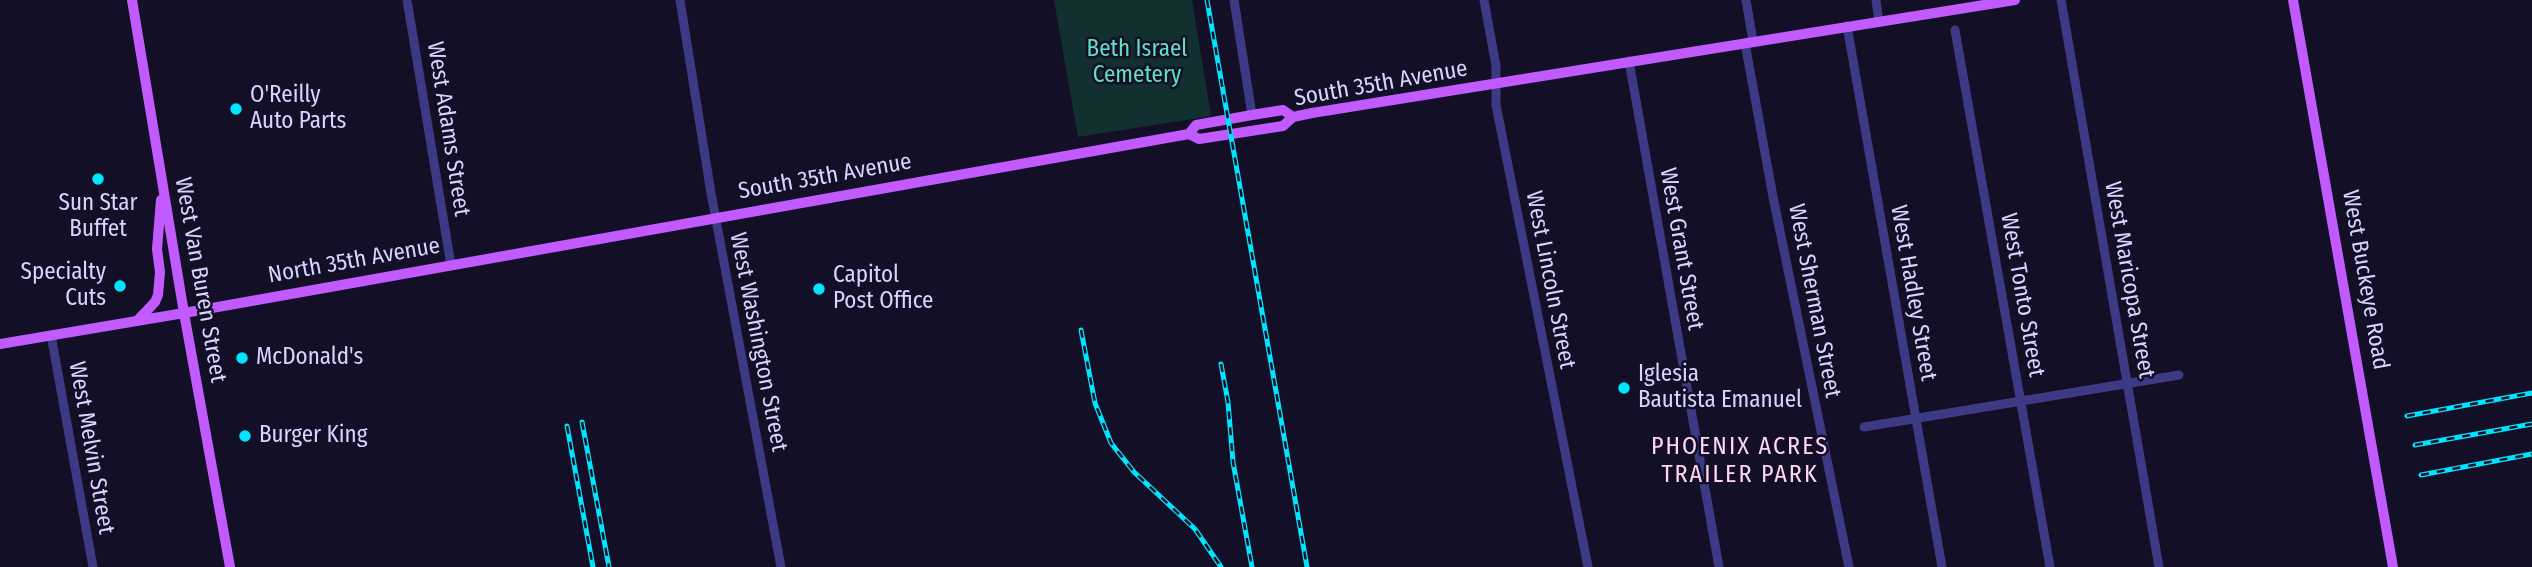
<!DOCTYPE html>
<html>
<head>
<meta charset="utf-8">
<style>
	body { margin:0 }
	canvas { display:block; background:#130f26 }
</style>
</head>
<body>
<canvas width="2532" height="567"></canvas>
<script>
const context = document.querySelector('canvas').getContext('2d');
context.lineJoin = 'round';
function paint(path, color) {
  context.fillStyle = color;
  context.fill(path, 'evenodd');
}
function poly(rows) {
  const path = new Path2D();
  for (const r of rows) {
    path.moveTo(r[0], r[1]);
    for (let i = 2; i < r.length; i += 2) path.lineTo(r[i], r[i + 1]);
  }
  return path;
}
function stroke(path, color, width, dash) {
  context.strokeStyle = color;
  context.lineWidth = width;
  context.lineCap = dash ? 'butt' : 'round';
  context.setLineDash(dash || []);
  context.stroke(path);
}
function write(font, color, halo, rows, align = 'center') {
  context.font = font + ' "Fira Sans Condensed",sans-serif';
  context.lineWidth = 5;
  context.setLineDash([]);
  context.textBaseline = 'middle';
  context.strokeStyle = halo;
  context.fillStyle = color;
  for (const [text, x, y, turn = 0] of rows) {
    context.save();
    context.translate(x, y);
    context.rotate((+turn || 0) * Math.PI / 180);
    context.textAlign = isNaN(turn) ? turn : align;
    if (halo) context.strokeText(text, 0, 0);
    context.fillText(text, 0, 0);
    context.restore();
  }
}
paint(poly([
	[1054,0,1192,0,1211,116,1078,137]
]), '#12302f');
stroke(poly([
	[407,0,451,265],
	[680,0,711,193,781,567],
	[1234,0,1252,115],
	[1484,0,1496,66,1496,105,1588,567],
	[1746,0,1753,41],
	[1876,0,1879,22],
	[2061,0,2159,567],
	[1847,26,1942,567],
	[1955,30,2050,567],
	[1745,43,1773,197,1849,567],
	[1629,61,1719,567],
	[51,335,93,567],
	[1864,427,2179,375]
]), '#3d3a85', 9);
stroke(poly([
	[132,0,184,313,230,567],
	[2293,0,2393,567],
	[1189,134,1196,125,1252,115,1283,110,1293,117],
	[137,321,155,302,158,295,160,272,157,249,161,200],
	[0,344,184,313,1189,134,1199,139,1283,126,1293,117,1312,113,2015,0]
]), '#c25bff', 10);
const rail = poly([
	[1207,0,1307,567],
	[1081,330,1095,403,1111,443,1134,472,1195,529,1221,567],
	[1221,364,1228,402,1233,462,1252,567],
	[2407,416,2532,393],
	[582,422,609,567],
	[567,426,593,567],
	[2415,445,2532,424],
	[2421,475,2532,454]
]);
stroke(rail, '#00e5ff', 5);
stroke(rail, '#130f26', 2.5, [8]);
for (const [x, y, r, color] of [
	[236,109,7,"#00e5ff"],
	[98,179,7,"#00e5ff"],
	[120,286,7,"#00e5ff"],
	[819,289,7,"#00e5ff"],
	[242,358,7,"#00e5ff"],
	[1624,388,7,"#00e5ff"],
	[245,436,7,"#00e5ff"]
]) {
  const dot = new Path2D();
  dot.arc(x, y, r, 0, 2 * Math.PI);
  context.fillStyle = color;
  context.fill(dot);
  stroke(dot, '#130f26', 2.5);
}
write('23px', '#5fe0c0', '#130f26', [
	["Beth Israel",1137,50],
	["Cemetery",1137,76]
]);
write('23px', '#d9d4ff', '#130f26', [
	["South 35th Avenue",1381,84,-10],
	["West Adams Street",448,129,81],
	["South 35th Avenue",825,177,-10],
	["West Grant Street",1681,249,80],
	["North 35th Avenue",354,261,-10],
	["West Van Buren Street",200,280,80],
	["West Lincoln Street",1550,280,79],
	["West Maricopa Street",2129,280,80],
	["West Buckeye Road",2365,280,80],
	["West Hadley Street",1913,293,80],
	["West Tonto Street",2022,295,80],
	["West Sherman Street",1814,301,79],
	["West Washington Street",758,342,79],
	["West Melvin Street",91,448,80]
]);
write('23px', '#d9d4ff', '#130f26', [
	["O'Reilly",250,96],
	["Auto Parts",250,122],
	["Sun Star",98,204,"center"],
	["Buffet",98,230,"center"],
	["Specialty",106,273,"right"],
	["Cuts",106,299,"right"],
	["Capitol",833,276],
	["Post Office",833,302],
	["McDonald's",256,358],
	["Iglesia",1638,375],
	["Bautista Emanuel",1638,401],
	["Burger King",259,436]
], 'left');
context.letterSpacing = '2px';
write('24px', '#ffd6f0', '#130f26', [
	["PHOENIX ACRES",1740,447],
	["TRAILER PARK",1740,475]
]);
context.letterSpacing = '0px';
</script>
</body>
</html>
